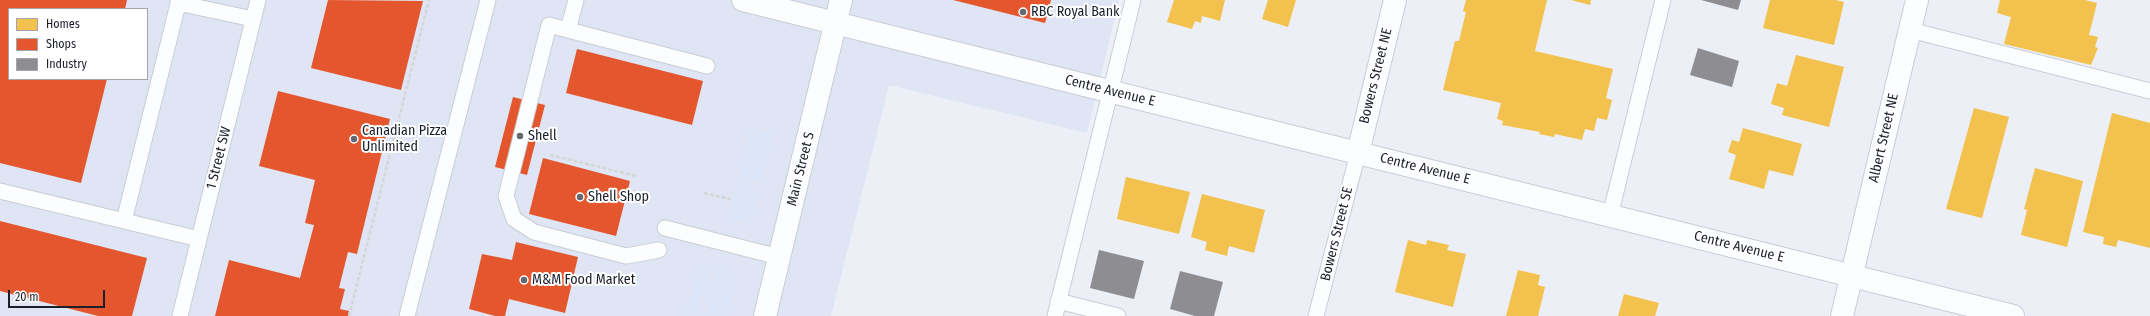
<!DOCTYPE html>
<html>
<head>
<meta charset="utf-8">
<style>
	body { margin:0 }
	#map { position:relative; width:2150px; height:316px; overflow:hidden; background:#eceff6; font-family:"Fira Sans Condensed",sans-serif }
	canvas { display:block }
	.legend { position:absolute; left:8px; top:8px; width:140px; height:72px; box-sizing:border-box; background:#fff; border:1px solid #a4a5aa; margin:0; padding:5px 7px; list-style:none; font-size:12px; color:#1b1f2a }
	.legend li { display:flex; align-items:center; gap:8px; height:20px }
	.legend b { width:20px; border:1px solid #a4a5aa }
	.scale { position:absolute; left:8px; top:290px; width:97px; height:18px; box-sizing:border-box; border:2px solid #1b1f2a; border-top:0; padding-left:5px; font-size:12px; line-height:14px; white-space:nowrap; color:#1b1f2a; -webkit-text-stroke:3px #fff; paint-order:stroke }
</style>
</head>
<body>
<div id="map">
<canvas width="2150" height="316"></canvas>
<ul class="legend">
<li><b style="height:11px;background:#f2c14e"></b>Homes</li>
<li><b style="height:11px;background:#e4572e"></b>Shops</li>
<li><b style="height:11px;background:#8d8d92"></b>Industry</li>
</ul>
<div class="scale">20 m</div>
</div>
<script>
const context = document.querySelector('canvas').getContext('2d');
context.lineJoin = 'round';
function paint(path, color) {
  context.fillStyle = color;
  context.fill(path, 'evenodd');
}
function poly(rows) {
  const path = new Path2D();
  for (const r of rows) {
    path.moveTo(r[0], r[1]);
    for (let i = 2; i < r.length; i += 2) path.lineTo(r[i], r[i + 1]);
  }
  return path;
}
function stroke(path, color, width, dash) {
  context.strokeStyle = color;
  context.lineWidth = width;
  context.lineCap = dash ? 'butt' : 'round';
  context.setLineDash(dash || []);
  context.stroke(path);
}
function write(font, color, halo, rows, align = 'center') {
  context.font = font + ' "Fira Sans Condensed",sans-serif';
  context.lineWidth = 4;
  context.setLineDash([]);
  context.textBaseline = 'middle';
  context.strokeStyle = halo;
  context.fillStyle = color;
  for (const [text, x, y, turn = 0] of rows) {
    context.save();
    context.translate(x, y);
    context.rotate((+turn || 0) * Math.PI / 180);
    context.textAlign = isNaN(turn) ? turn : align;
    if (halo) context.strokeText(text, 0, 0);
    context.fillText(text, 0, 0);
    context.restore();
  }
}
paint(poly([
	[0,0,1119,0,1087,133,889,85,831,316,0,316],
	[9,9,147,9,147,79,9,79]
]), '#dfe5f4');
paint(poly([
	[751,129,772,135,761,182,748,179,744,193,758,197,753,215,727,225],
	[702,265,709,266,697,316,685,316,695,276,699,277],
	[718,267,735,285,728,316,705,316]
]), '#dde6f9');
paint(poly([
	[1174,0,1225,0,1220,21,1202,16,1201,23,1195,21,1192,29,1167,22],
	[1268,0,1296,0,1288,27,1262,19],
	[1466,0,1547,0,1535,51,1613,69,1606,98,1612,100,1607,120,1597,118,1594,131,1585,129,1582,140,1555,134,1554,137,1539,134,1540,132,1502,125,1503,121,1497,119,1501,103,1443,90,1455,41,1459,41,1466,12,1463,11],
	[1571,0,1591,0,1590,5],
	[1770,0,1836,0,1844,2,1834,45,1763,28],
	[2000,0,2085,0,2097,3,2089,35,2098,37,2095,47,2098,48,2091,65,2004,44,2011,17,1997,13],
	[1796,55,1844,67,1829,127,1782,115,1784,108,1771,104,1777,83,1787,86],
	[1974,108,2009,117,1982,218,1946,209],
	[2112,113,2150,123,2150,248,2118,240,2116,247,2103,244,2104,237,2083,232],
	[1743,128,1802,144,1793,176,1769,170,1764,189,1729,179,1736,155,1728,152,1732,140,1739,142],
	[2035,168,2083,181,2067,247,2021,235,2027,210,2024,209],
	[1126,177,1190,192,1179,234,1117,219],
	[1202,194,1265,210,1254,253,1229,246,1227,256,1205,250,1207,242,1191,237],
	[1408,240,1426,245,1427,240,1449,245,1447,250,1466,254,1453,307,1395,292],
	[1518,270,1540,275,1538,285,1545,287,1538,316,1506,316],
	[1624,294,1659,303,1655,316,1618,316]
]), '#f2c14e');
paint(poly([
	[0,0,127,0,125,9,9,9,9,79,107,79,81,183,0,163],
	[328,0,423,1,401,90,311,68],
	[953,0,1051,0,1045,23],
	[577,49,703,81,692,125,566,93],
	[278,91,390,119,357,254,348,252,339,288,345,289,340,309,349,311,348,316,215,316,229,260,300,278,314,225,305,223,315,180,259,166],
	[513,97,545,105,527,175,495,167],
	[543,158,630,181,616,236,529,214],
	[0,221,147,258,132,316,98,316,0,291],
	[516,242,578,257,565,313,509,299,505,316,495,316,469,309,482,254,512,260]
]), '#e4572e');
paint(poly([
	[1701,0,1741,0,1738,10],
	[1698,48,1739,61,1732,87,1690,75],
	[1099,250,1144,261,1134,299,1090,288],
	[1180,271,1223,282,1214,316,1195,316,1170,309]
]), '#8d8d92');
const service = poly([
	[576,0,568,30,707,66],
	[178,3,253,19],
	[568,30,549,25,506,196,514,219,534,232,626,256,659,250],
	[1910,30,2150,91],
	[0,191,199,239],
	[1610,216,1663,0],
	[124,221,179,0],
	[665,228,779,257],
	[1058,301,1118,316],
	[180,316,258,0],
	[407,316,488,0],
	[1055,316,1133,0],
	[1316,316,1358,153]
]);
const minor = poly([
	[743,0,2013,316],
	[1358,153,1395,0],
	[1842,316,1917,0]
]);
const secondary = poly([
	[765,316,841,0]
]);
stroke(service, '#c8cdd5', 17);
stroke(minor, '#c8cdd5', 24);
stroke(secondary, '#c8cdd5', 24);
stroke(poly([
	[550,155,636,176],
	[704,193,730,199],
	[349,316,429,0]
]), '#d4d6d8', 2.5, [4, 2]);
stroke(service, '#fcfdfe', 15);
stroke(minor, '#fcfdfe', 22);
stroke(secondary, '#fcfdfe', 22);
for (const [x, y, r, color] of [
	[1023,12,4,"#646871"],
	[520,136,4,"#646871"],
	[354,139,4,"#646871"],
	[580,197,4,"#646871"],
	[524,280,4,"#646871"]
]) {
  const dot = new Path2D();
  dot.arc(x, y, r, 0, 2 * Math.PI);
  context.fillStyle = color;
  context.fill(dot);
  stroke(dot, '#fff', 1.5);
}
write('14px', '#1b1f2a', '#fff', [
	["RBC Royal Bank",1031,12],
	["Canadian Pizza",362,131],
	["Unlimited",362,147],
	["Shell",528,136],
	["Shell Shop",588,197],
	["M&M Food Market",532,280]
], 'left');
write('14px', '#1b1f2a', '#fff', [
	["Bowers Street NE",1376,76,-76],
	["Centre Avenue E",1110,91,14],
	["Albert Street NE",1884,138,-77],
	["1 Street SW",219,158,-76],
	["Main Street S",801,169,-76],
	["Centre Avenue E",1425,169,14],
	["Bowers Street SE",1337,234,-76],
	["Centre Avenue E",1739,247,14]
]);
</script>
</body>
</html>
